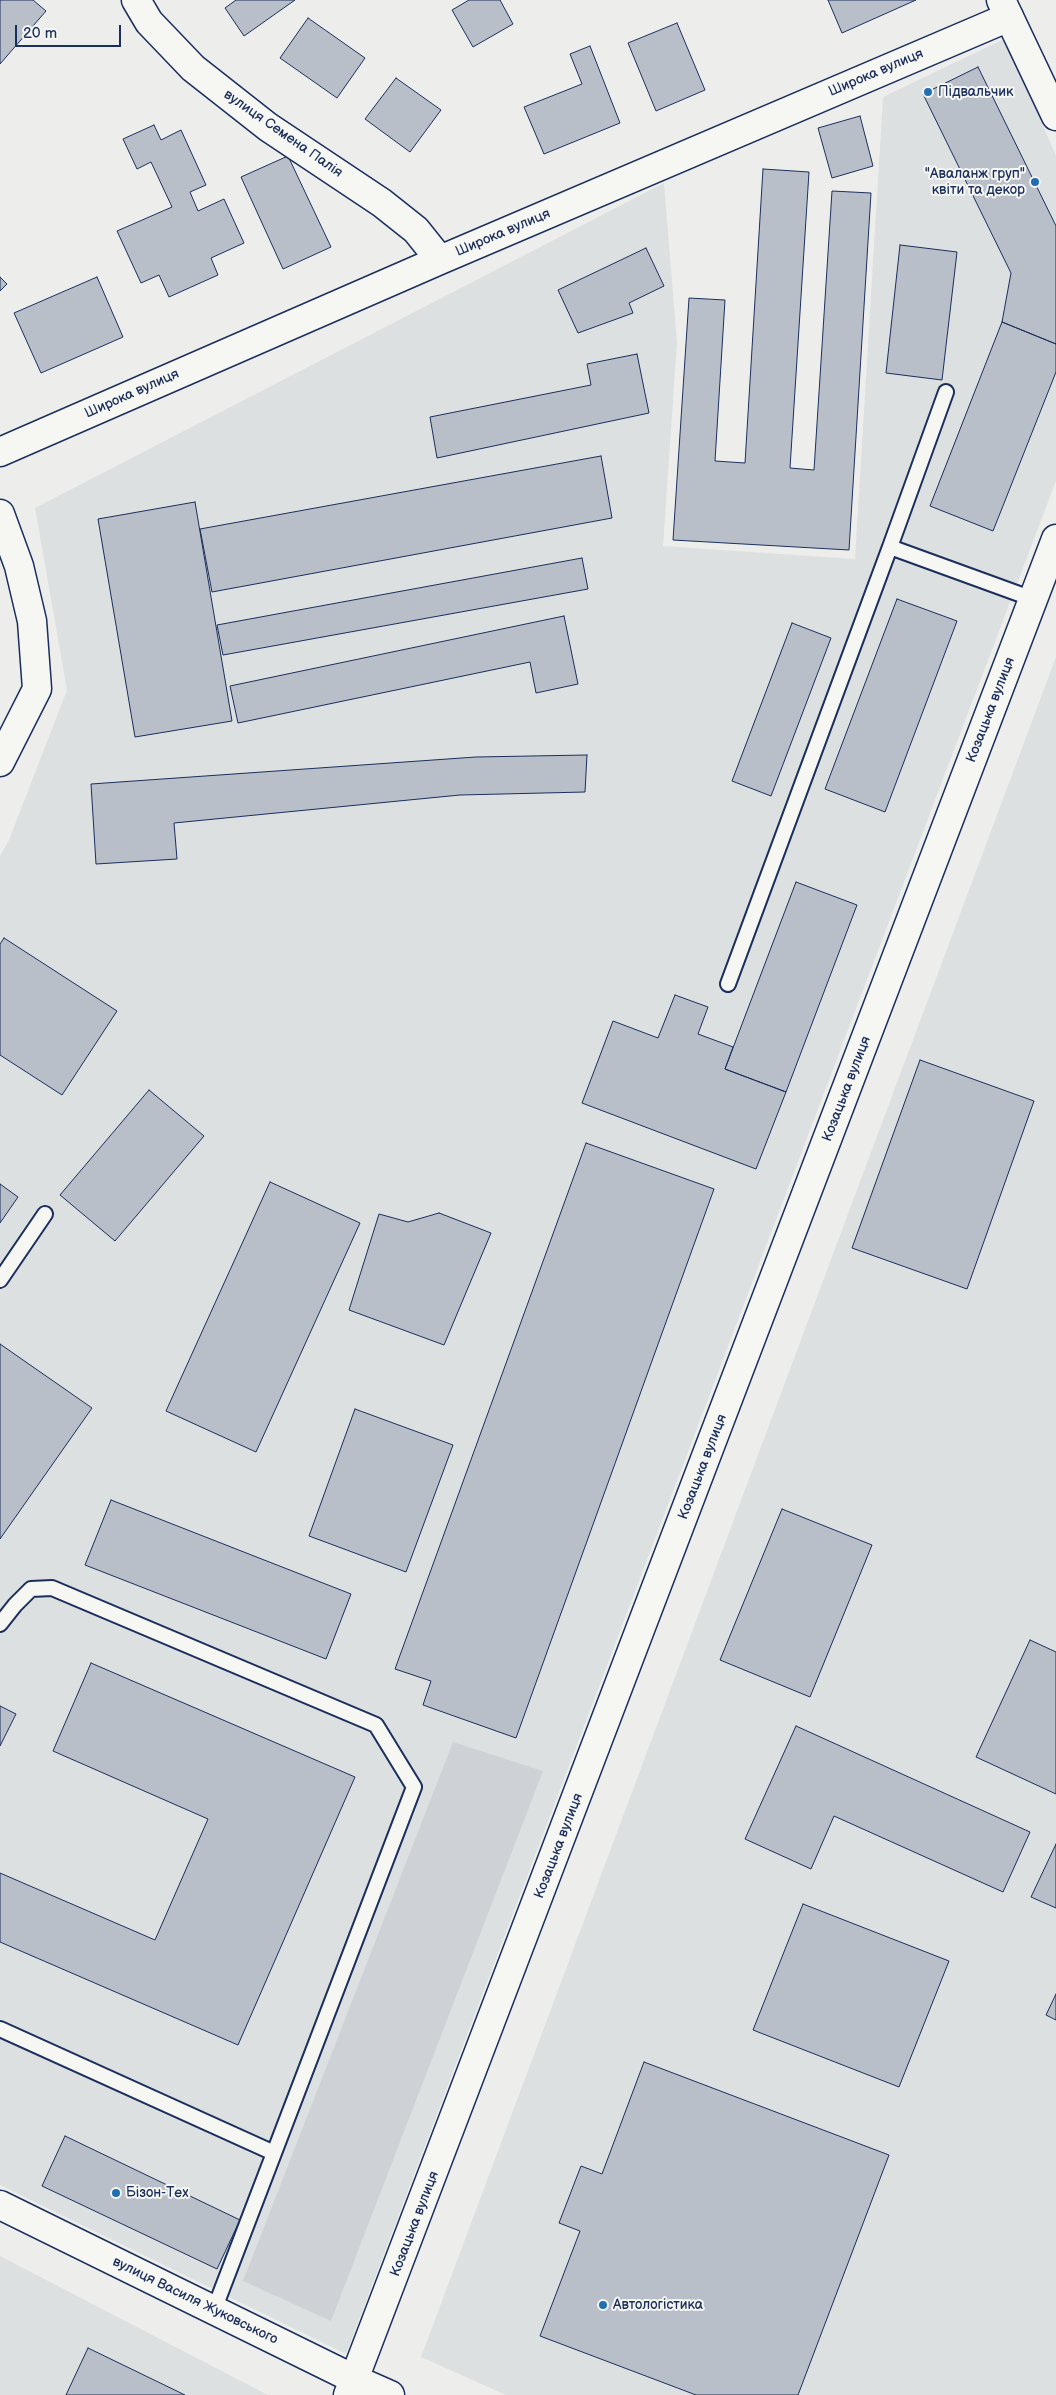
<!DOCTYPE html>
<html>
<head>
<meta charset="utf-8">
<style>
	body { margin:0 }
	#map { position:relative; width:1056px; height:2395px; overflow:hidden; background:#edeeec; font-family:"Balsamiq Sans",sans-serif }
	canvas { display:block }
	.scale { position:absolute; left:15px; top:25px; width:106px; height:22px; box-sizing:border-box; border:2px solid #1b2f5e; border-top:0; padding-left:6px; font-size:15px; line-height:18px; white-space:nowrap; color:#1b2f5e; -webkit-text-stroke:4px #f6f6f2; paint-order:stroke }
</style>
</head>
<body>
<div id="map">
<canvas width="1056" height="2395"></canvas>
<div class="scale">20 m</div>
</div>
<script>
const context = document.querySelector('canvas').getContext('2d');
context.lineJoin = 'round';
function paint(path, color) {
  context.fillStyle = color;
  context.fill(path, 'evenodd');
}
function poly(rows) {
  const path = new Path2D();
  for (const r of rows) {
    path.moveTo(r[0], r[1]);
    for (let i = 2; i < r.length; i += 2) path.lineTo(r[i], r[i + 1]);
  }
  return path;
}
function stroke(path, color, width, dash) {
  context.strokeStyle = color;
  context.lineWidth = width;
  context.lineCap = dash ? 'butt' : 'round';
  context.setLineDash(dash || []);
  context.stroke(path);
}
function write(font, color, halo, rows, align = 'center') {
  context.font = font + ' "Balsamiq Sans",sans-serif';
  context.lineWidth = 4;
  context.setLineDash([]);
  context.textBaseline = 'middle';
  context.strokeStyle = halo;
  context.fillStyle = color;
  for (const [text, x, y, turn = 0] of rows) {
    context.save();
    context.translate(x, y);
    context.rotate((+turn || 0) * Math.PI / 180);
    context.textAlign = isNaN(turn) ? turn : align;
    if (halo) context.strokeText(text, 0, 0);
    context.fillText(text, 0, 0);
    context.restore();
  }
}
paint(poly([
	[1006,38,1056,156,1056,481,346,2354,0,2185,0,856,9,840,67,690,35,508,664,183,677,343,663,546,855,559,883,97],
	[1056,657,1056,2395,506,2395,421,2357],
	[0,2256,268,2395,0,2395]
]), '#dde0e1');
paint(poly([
	[453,1742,543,1771,331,2321,243,2281]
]), '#ced2d7');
const building = poly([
	[0,0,33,0,46,11,0,64,0,0],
	[236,0,295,0,244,36,225,8,236,0],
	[469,0,500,0,513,24,473,47,452,10,469,0],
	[828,0,916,0,842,33,828,0],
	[308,18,365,58,337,98,280,58,308,18],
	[677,23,705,90,656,111,628,43,677,23],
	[590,46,620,123,544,154,524,107,582,84,570,54,590,46],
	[978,67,1056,226,1056,344,1002,322,1011,273,923,94,978,67],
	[396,78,441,110,410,152,365,119,396,78],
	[860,116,873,166,832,178,818,128,860,116],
	[154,125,161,140,181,130,206,185,190,192,198,211,224,199,244,243,211,258,218,275,169,297,159,275,141,283,117,231,172,207,151,162,137,169,123,139,154,125],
	[288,156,331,247,283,269,241,177,288,156],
	[763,169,809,172,790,468,814,470,832,191,871,193,849,550,673,540,689,298,725,300,715,461,745,463,763,169],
	[900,245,957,252,942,380,886,373,900,245],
	[646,248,664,286,629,303,633,313,578,333,558,290,646,248],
	[0,277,7,284,0,291,0,277],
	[97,277,123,337,41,373,14,313,97,277],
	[1002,322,1056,344,1056,372,993,531,930,506,1002,322],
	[637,354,649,413,437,458,430,417,591,385,587,364,637,354],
	[601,456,612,518,212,592,200,529,601,456],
	[195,502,232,721,135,737,98,519,195,502],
	[582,558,588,589,223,655,217,625,582,558],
	[897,599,957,621,885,812,825,789,897,599],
	[564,616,578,684,536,693,530,662,238,723,230,686,564,616],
	[792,623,831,638,771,796,732,781,792,623],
	[587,755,585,792,460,795,174,823,177,859,96,864,91,784,476,757,587,755],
	[796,882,857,905,786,1092,725,1069,796,882],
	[4,938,117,1011,62,1095,0,1055,0,944,4,938],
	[675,995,708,1007,698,1034,733,1047,725,1069,786,1092,756,1169,582,1103,613,1021,658,1038,675,995],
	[920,1060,1034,1101,967,1289,852,1248,920,1060],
	[149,1090,204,1136,115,1241,60,1195,149,1090],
	[586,1143,714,1189,516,1738,423,1705,431,1681,395,1669,586,1143],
	[270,1182,360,1223,256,1452,166,1411,270,1182],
	[0,1184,18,1197,0,1223,0,1184],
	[439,1213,491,1233,444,1345,349,1310,379,1214,408,1222,439,1213],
	[0,1344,92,1408,0,1539,0,1344],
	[355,1409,453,1445,406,1572,309,1536,355,1409],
	[111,1500,351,1594,326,1659,85,1565,111,1500],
	[782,1509,872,1545,810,1697,720,1660,782,1509],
	[1030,1640,1056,1652,1056,1794,976,1757,1030,1640],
	[91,1663,355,1777,238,2045,0,1942,0,1873,155,1940,208,1819,53,1751,91,1663],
	[0,1706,16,1714,0,1746,0,1706],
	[796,1726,1030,1832,1003,1892,834,1816,811,1869,745,1839,796,1726],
	[1056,1844,1056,1908,1031,1897,1056,1844],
	[803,1904,949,1961,899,2087,753,2030,803,1904],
	[1056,1994,1056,2020,1046,2015,1056,1994],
	[644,2062,889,2155,798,2395,696,2395,540,2336,580,2231,559,2223,581,2166,602,2174,644,2062],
	[65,2136,240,2220,217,2269,42,2186,65,2136],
	[88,2348,185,2395,66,2395,88,2348]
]);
paint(building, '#b9bfc8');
stroke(building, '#1b2f5e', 1);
const service = poly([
	[890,547,946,392],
	[728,984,890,547,1033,599],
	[0,1280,45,1214],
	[0,1624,15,1605,31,1589,52,1588,376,1725,414,1787,214,2310],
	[0,2029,274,2153]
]);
const minor = poly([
	[136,0,149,22,193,68,268,127,382,203,416,230,440,260],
	[0,452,440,260,1009,17],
	[0,514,19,566,32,621,37,689,0,762],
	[0,2205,356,2380]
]);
const tertiary = poly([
	[1001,0,1056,116],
	[356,2380,390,2395],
	[348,2395,1056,539]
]);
stroke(service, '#1b2f5e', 18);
stroke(minor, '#1b2f5e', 31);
stroke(tertiary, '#1b2f5e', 31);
stroke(service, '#f6f6f2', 14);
stroke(minor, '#f6f6f2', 28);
stroke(tertiary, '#f6f6f2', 28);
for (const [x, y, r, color] of [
	[928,92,5,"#1f6fb2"],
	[1035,182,5,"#1f6fb2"],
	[116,2193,5,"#1f6fb2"],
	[603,2305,5,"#1f6fb2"]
]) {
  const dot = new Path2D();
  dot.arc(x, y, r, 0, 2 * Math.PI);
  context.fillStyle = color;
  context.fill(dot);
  stroke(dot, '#f6f6f2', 2);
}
write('14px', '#1b2f5e', '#f6f6f2', [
	["Широка вулиця",876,73,-23],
	["вулиця Семена Палія",283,134,35],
	["Широка вулиця",503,233,-23],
	["Широка вулиця",132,394,-24],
	["Козацька вулиця",991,710,-69],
	["Козацька вулиця",847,1089,-69],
	["Козацька вулиця",703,1467,-69],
	["Козацька вулиця",559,1846,-69],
	["Козацька вулиця",415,2224,-69],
	["вулиця Василя Жуковського",195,2301,26]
]);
write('14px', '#1b2f5e', '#f6f6f2', [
	["Підвальчик",938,92],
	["\"Аваланж груп\"",1025,174,"right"],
	["квіти та декор",1025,190,"right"],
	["Бізон-Тех",126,2193],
	["Автологістика",613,2305]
], 'left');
</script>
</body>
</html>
